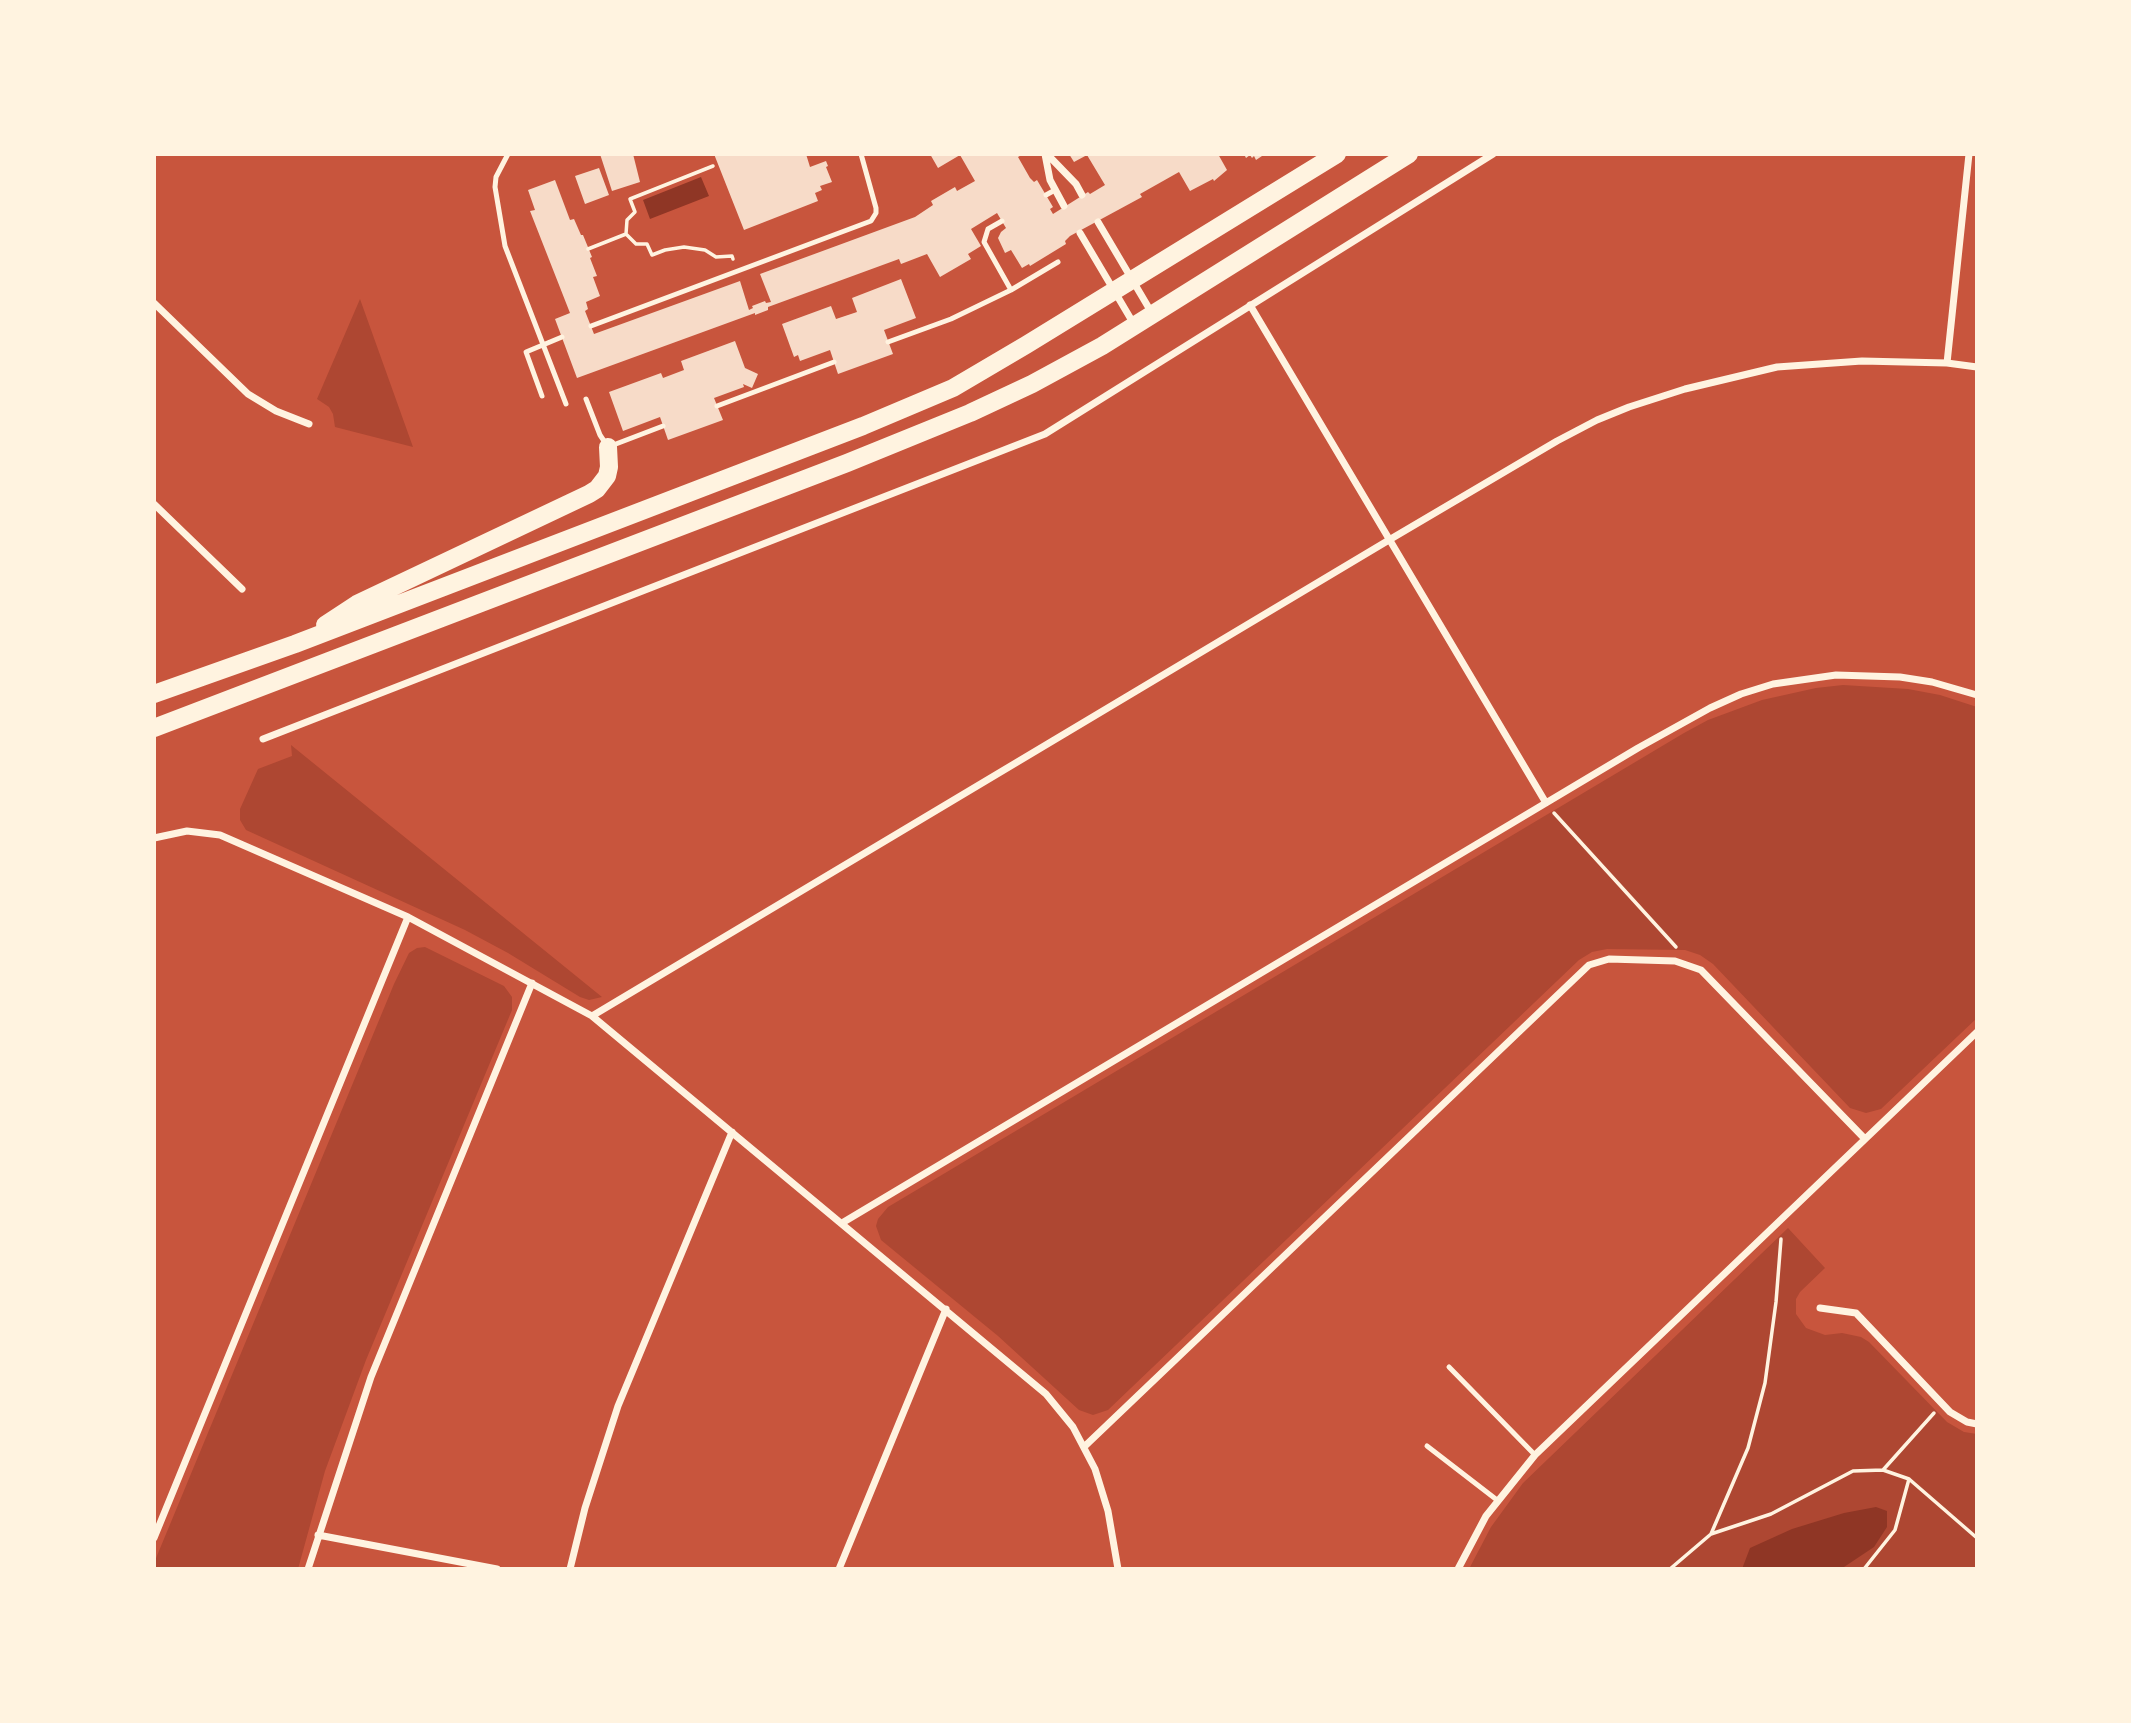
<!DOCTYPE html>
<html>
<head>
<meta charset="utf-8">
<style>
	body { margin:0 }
	#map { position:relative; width:2131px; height:1723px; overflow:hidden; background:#c8553d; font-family:"IBM Plex Sans",sans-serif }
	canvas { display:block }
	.frame { position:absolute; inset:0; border:156px solid #fff3e0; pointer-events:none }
</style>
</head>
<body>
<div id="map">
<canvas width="2131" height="1723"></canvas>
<div class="frame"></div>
</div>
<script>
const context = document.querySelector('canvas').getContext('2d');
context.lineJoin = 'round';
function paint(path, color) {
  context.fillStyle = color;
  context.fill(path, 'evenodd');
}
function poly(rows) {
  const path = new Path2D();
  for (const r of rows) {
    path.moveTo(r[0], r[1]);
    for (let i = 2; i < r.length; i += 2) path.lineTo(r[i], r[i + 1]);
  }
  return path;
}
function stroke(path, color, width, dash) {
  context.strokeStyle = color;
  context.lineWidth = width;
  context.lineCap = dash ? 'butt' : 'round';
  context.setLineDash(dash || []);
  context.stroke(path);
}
paint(poly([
	[360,299,413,447,335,427,333,414,329,407,317,399],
	[1843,685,1908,689,1940,695,1977,707,1977,1018,1881,1109,1866,1113,1850,1108,1713,964,1700,955,1685,950,1607,949,1592,952,1579,960,1108,1410,1093,1415,1079,1410,998,1336,881,1240,876,1226,878,1219,888,1207,1684,733,1708,720,1762,700,1816,688],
	[291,745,602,997,589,1000,580,997,508,953,465,930,246,830,240,820,240,809,258,769,292,756],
	[425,947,504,986,512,997,512,1010,366,1360,325,1471,298,1569,154,1569,154,1563,394,984,409,953,417,948],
	[1788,1228,1825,1268,1800,1292,1796,1299,1796,1314,1806,1328,1825,1335,1842,1333,1861,1337,1869,1342,1947,1422,1964,1432,1977,1434,1977,1569,1469,1569,1491,1527,1523,1483]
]), '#ae4732');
paint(poly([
	[701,177,709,196,650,219,643,200],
	[1876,1507,1887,1511,1887,1527,1874,1547,1841,1569,1742,1569,1750,1548,1792,1529,1844,1513]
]), '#8f3625');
paint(poly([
	[600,154,633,154,640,182,612,191],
	[714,154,806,154,810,167,826,161,828,166,826,167,832,182,820,186,822,190,815,193,818,201,744,230],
	[930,154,1023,154,1018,157,1030,178,1034,182,1037,180,1053,207,1050,209,1053,214,1088,192,1090,194,1105,185,1087,155,1074,162,1069,154,1218,154,1227,170,1214,181,1213,179,1190,191,1179,172,1140,194,1142,197,1070,236,1065,241,1066,244,1030,266,1029,264,1022,268,1011,250,1005,253,998,238,1001,232,1006,228,997,213,971,229,981,246,968,254,971,259,940,277,927,254,901,264,899,259,768,307,768,310,755,315,755,313,577,378,555,319,570,313,530,211,535,210,528,190,555,180,570,220,574,219,581,235,583,235,592,257,590,258,597,276,593,277,600,296,586,302,588,309,585,311,594,334,740,281,749,310,753,308,752,306,765,301,766,303,771,302,760,274,915,217,933,205,931,201,955,187,957,191,975,181,960,155,938,168],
	[1244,154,1261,154,1262,156,1256,160,1254,156,1252,158,1250,155,1246,158],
	[599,168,609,195,585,204,575,176],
	[901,279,916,318,884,330,893,354,838,374,830,350,800,361,798,355,794,357,782,324,831,306,836,319,857,312,852,298],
	[735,341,745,368,758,374,752,388,743,384,744,387,714,398,723,420,668,440,660,417,623,431,609,392,661,373,663,378,684,370,681,361]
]), '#f7dbc8');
stroke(poly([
	[713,166,630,199,635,212,627,220,626,234,636,244,647,244,652,255,665,250,684,247,705,250,716,257,732,256,733,259],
	[588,249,626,234],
	[1554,813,1676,947],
	[1883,1470,1934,1413],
	[1909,1479,1977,1538],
	[1711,1534,1748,1448,1765,1383,1776,1302,1781,1239],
	[1670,1569,1711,1534,1771,1514,1853,1471,1883,1470,1909,1479,1895,1530,1864,1569]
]), '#fff3e0', 3.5);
stroke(poly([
	[508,154,496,177,495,187,505,246,566,404],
	[1046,195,1055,190],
	[1002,221,988,229,984,242,1011,290],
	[591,326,871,221,876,213,876,208,861,154],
	[888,342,951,319,1011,290,1058,262],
	[542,396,526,352,562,337],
	[586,399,600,435,608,447,663,426],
	[717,406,834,362],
	[1449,1367,1535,1455],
	[1427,1446,1497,1500]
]), '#fff3e0', 5);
stroke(poly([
	[1045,154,1050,180,1064,206],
	[1047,154,1076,184,1082,195],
	[1098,222,1153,315],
	[1080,233,1135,326],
	[154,303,248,394,276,411,309,424],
	[1250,305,1546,803],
	[1947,363,1969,154],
	[154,504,242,589],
	[263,739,1045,434,1493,154],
	[154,838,187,831,220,835,408,917,592,1016,1046,1394,1073,1427,1095,1469,1108,1511,1118,1569],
	[592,1016,1389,540,1557,441,1597,420,1629,407,1685,389,1777,367,1862,361,1947,363,1977,367],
	[842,1223,1638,748,1710,708,1741,694,1773,684,1836,675,1900,677,1932,682,1977,695],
	[1820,1308,1856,1313,1950,1412,1967,1422,1977,1424],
	[1085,1446,1589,965,1609,959,1675,961,1701,970,1865,1139],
	[318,1535,497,1569],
	[154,1538,408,917],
	[308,1569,371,1377,532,983],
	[570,1569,585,1508,618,1406,732,1132],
	[839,1569,946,1309],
	[1458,1569,1486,1516,1535,1455,1977,1032]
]), '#fff3e0', 7);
stroke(poly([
	[325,625,357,604,589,494,597,489,607,476,609,467,608,447],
	[154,694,295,644,863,426,953,388,1026,345,1337,154],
	[154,728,847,463,970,413,1032,384,1102,346,1409,154]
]), '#fff3e0', 18);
</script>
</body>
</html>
